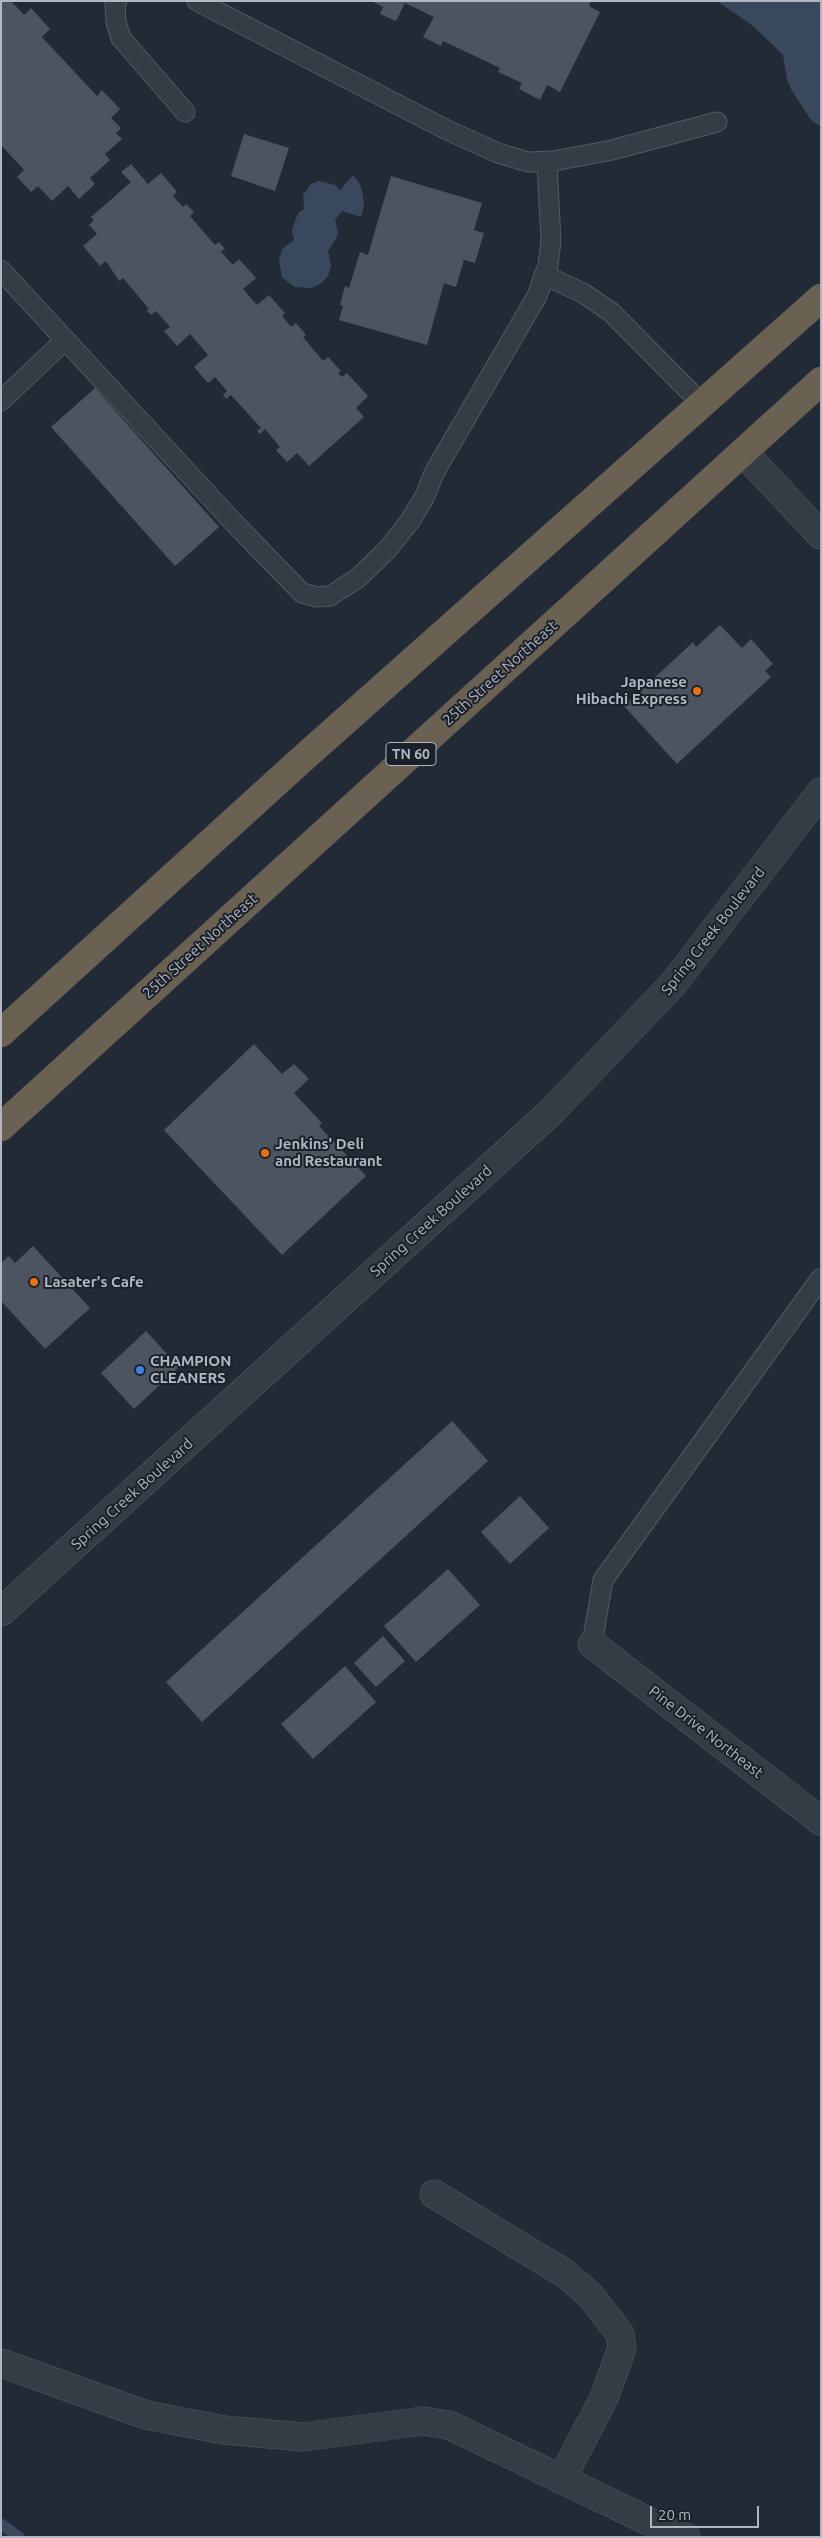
<!DOCTYPE html>
<html>
<head>
<meta charset="utf-8">
<style>
	body { margin:0 }
	#map { position:relative; width:822px; height:2538px; overflow:hidden; background:#222a35; font-family:Ubuntu,sans-serif }
	canvas { display:block }
	.frame { position:absolute; inset:0; border:2px solid #b0b7c2; pointer-events:none }
	.scale { position:absolute; left:650px; top:2506px; width:109px; height:22px; box-sizing:border-box; border:2px solid #b0b7c2; border-top:0; padding-left:6px; font-size:15px; line-height:18px; white-space:nowrap; color:#b0b7c2; -webkit-text-stroke:4px #1b212a; paint-order:stroke }
</style>
</head>
<body>
<div id="map">
<canvas width="822" height="2538"></canvas>
<div class="frame"></div>
<div class="scale">20 m</div>
</div>
<script>
const context = document.querySelector('canvas').getContext('2d');
context.lineJoin = 'round';
function paint(path, color) {
  context.fillStyle = color;
  context.fill(path, 'evenodd');
}
function poly(rows) {
  const path = new Path2D();
  for (const r of rows) {
    path.moveTo(r[0], r[1]);
    for (let i = 2; i < r.length; i += 2) path.lineTo(r[i], r[i + 1]);
  }
  return path;
}
function stroke(path, color, width, dash) {
  context.strokeStyle = color;
  context.lineWidth = width;
  context.lineCap = dash ? 'butt' : 'round';
  context.setLineDash(dash || []);
  context.stroke(path);
}
function write(font, color, halo, rows, align = 'center') {
  context.font = font + ' Ubuntu,sans-serif';
  context.lineWidth = 4;
  context.setLineDash([]);
  context.textBaseline = 'middle';
  context.strokeStyle = halo;
  context.fillStyle = color;
  for (const [text, x, y, turn = 0] of rows) {
    context.save();
    context.translate(x, y);
    context.rotate((+turn || 0) * Math.PI / 180);
    context.textAlign = isNaN(turn) ? turn : align;
    if (halo) context.strokeText(text, 0, 0);
    context.fillText(text, 0, 0);
    context.restore();
  }
}
paint(poly([
	[717,1,821,1,821,127,811,120,792,91,787,80,783,55,753,26],
	[353,175,360,184,363,195,364,205,361,217,342,211,335,220,338,232,336,239,328,251,331,266,328,276,322,283,312,288,294,287,282,277,279,261,282,249,294,240,292,230,298,213,304,209,303,195,311,184,319,181,335,185,340,190]
]), '#39485c');
stroke(poly([
	[1,2524,19,2537]
]), '#39485c', 11);
paint(poly([
	[1,1,11,1,24,15,31,8,50,29,42,37,97,96,102,90,120,109,111,118,121,128,116,133,122,139,105,154,110,160,90,178,95,184,79,199,68,186,52,201,38,186,31,192,17,177,24,170,1,145],
	[371,1,591,1,589,6,600,12,560,92,547,85,540,100,519,89,522,83,498,72,500,68,443,41,441,46,423,37,434,17,405,3,396,21,380,14,383,7],
	[244,134,289,148,275,191,231,176],
	[131,164,148,184,161,173,177,192,173,196,183,207,186,204,194,212,190,216,215,245,219,242,225,249,221,252,233,265,239,259,256,278,243,289,257,305,269,295,285,313,282,316,291,327,296,323,306,335,303,337,323,361,328,357,341,371,338,373,342,377,347,373,368,396,356,408,364,417,309,466,297,453,287,462,276,450,280,447,265,429,260,434,257,431,261,428,231,395,226,399,223,395,227,391,215,377,208,383,194,367,208,355,190,334,177,346,164,331,170,327,156,311,151,315,146,310,149,309,123,278,119,281,106,261,100,266,83,246,97,234,89,225,94,220,91,217,131,182,121,172],
	[391,176,482,203,474,230,484,233,475,263,464,260,456,287,444,283,427,345,339,320,343,306,340,305,345,286,349,288,360,252,368,255],
	[95,388,219,527,175,566,51,427],
	[720,625,742,648,751,639,773,664,765,671,771,677,677,764,624,706,693,642,696,647],
	[254,1044,282,1074,294,1064,309,1079,294,1093,322,1123,319,1126,366,1176,282,1255,164,1130],
	[33,1246,90,1308,45,1349,1,1301,1,1263,9,1256,15,1263],
	[146,1331,179,1367,134,1409,101,1373],
	[452,1421,488,1461,202,1722,166,1682],
	[520,1496,549,1528,510,1564,481,1532],
	[448,1569,480,1605,416,1662,384,1626],
	[383,1636,405,1661,376,1687,354,1663],
	[345,1666,376,1702,313,1759,281,1724]
]), '#4b5460');
const lane = poly([
	[117,1,115,5,116,22,121,38,185,112],
	[197,1,447,130,498,153,528,162,554,161,612,150,717,122],
	[1,270,235,524,302,593,317,597,330,596,358,578,387,550,410,521,425,496,434,473,537,296,548,265,551,241,547,162],
	[544,275,583,293,611,312,701,403],
	[1,401,65,340],
	[592,1644,603,1580,821,1278]
]);
const street = poly([
	[743,452,821,535],
	[1,1612,551,1112,673,984,821,792],
	[592,1644,821,1821],
	[434,2194,564,2273,590,2295,620,2334,622,2348,604,2398,561,2480],
	[1,2363,146,2415,224,2430,303,2437,423,2421,449,2425,667,2530,686,2537]
]);
const highway = poly([
	[1,1033,300,761,821,298],
	[1,1127,821,381]
]);
stroke(lane, '#535a63', 21);
stroke(street, '#535a63', 29);
stroke(highway, '#404750', 29);
stroke(lane, '#353c45', 19);
stroke(street, '#353c45', 28);
stroke(highway, '#6b6153', 28);
for (const [x, y, r, color] of [
	[697,691,5,"#e8710a"],
	[265,1153,5,"#e8710a"],
	[34,1282,5,"#e8710a"],
	[140,1370,5,"#3f7fe0"]
]) {
  const dot = new Path2D();
  dot.arc(x, y, r, 0, 2 * Math.PI);
  context.fillStyle = color;
  context.fill(dot);
  stroke(dot, '#1b212a', 2);
}
for (const [x, y, w] of [
	[411,754,50]
]) {
  const box = new Path2D();
  box.roundRect(x - w / 2, y - 11.5, w, 23, 4);
  context.fillStyle = '#1b212a';
  context.fill(box);
  stroke(box, '#b0b7c2', 1);
}
write('bold 14px', '#b0b7c2', null, [
	["TN 60",411,754]
]);
write('15px', '#b0b7c2', '#1b212a', [
	["25th Street Northeast",500,673,-42],
	["Spring Creek Boulevard",713,931,-52],
	["25th Street Northeast",200,946,-42],
	["Spring Creek Boulevard",431,1221,-42],
	["Spring Creek Boulevard",132,1494,-42],
	["Pine Drive Northeast",706,1732,38]
]);
write('bold 15px', '#b0b7c2', '#1b212a', [
	["Japanese",687,682,"right"],
	["Hibachi Express",687,699,"right"],
	["Jenkins' Deli",275,1144],
	["and Restaurant",275,1161],
	["Lasater's Cafe",44,1282],
	["CHAMPION",150,1361],
	["CLEANERS",150,1378]
], 'left');
</script>
</body>
</html>
